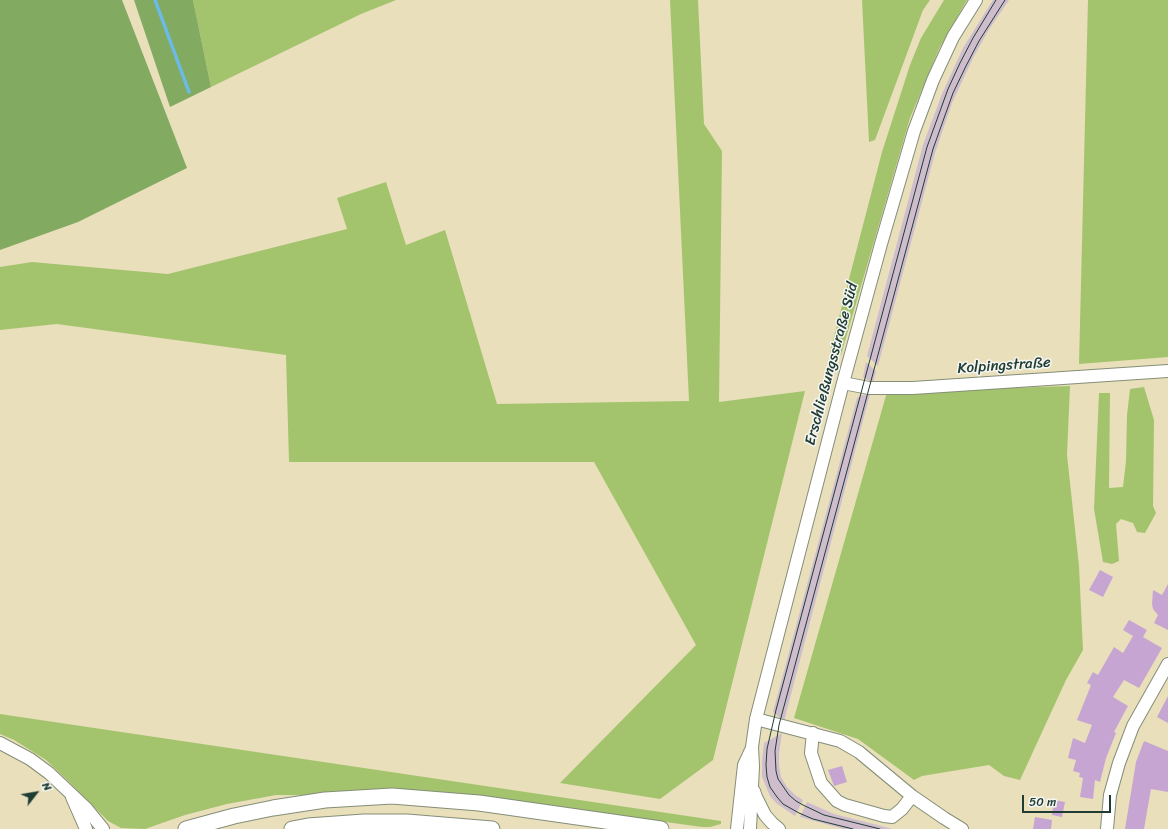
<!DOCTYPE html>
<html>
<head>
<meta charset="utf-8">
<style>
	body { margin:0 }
	#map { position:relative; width:1168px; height:829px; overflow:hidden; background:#e9dfbb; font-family:Sriracha,sans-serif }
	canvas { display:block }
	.north { position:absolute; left:16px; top:773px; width:40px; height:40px; -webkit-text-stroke:3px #f6f6f2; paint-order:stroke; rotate:59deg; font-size:11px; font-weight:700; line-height:16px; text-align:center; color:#1f3d34 }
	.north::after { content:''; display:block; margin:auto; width:14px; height:18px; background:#1f3d34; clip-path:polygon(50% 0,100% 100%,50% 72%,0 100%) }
	.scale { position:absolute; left:1022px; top:795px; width:89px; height:18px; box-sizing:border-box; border:2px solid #1f3d34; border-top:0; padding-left:5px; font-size:12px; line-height:14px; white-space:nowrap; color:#1f3d34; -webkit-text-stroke:3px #f6f6f2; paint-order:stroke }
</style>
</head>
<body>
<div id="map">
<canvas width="1168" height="829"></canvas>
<div class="north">N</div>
<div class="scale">50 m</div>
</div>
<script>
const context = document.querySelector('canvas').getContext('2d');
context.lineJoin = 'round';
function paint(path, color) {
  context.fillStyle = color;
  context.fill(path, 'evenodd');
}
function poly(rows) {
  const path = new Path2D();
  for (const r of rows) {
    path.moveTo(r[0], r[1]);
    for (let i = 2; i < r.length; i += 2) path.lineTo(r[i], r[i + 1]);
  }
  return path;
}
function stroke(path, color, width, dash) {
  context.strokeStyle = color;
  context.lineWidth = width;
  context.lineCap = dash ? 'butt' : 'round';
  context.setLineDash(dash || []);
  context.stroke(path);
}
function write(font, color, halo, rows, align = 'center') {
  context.font = font + ' Sriracha,sans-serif';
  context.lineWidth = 3;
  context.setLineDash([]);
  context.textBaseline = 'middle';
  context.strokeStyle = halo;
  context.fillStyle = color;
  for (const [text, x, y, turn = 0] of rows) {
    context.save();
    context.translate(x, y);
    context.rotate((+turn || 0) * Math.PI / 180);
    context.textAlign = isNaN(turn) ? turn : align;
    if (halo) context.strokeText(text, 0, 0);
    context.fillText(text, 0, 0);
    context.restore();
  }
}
paint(poly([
	[993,0,1009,0,988,31,973,58,952,103,935,153,878,366,867,356,923,145,942,94,963,48],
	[866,362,876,371,873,383,863,377],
	[870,394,784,721,773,712,857,398,862,395],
	[782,733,779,754,779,765,781,777,787,787,795,795,803,800,795,816,776,803,770,796,762,777,762,761,764,743],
	[807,802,834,814,893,829,844,829,800,817]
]), '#cfbdce');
paint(poly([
	[193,0,396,0,361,14,211,87],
	[670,0,698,0,704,124,722,151,719,402,805,391,713,760,660,799,560,783,696,645,594,462,289,462,286,355,57,324,0,330,0,267,32,262,168,274,347,229,337,198,386,182,406,245,445,230,497,404,689,401],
	[862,0,930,0,923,10,875,140,869,142],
	[944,0,967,0,939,49,910,118,841,355,830,352,882,152,910,65,921,38],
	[1088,0,1168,0,1168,357,1079,364],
	[1070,386,1067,455,1079,566,1083,650,1066,680,1020,780,1004,776,989,765,922,776,914,780,858,739,794,718,887,392,944,392,1006,388],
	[1144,387,1154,420,1153,506,1156,513,1145,533,1137,532,1133,523,1121,519,1116,524,1119,561,1112,564,1103,562,1094,509,1099,393,1110,393,1109,488,1123,487,1126,461,1127,415,1130,389],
	[0,714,721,821,721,824,710,827,702,827,476,796,276,795,227,804,185,815,145,829,121,828,108,821,68,781,46,760,14,740,0,734]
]), '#a3c46d');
paint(poly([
	[0,0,122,0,187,168,78,222,0,250],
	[134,0,193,0,211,87,170,107]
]), '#82aa60');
stroke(poly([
	[155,0,189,92]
]), '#6cbbe6', 3.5);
paint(poly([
	[1100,570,1113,577,1103,597,1089,590],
	[1168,584,1168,630,1154,623,1158,615,1153,609,1152,604,1153,590,1162,595],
	[1129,620,1147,630,1143,637,1162,648,1139,688,1124,680,1113,697,1128,706,1114,732,1116,733,1106,758,1100,782,1095,780,1093,799,1080,797,1083,778,1079,777,1080,773,1073,771,1076,760,1068,758,1073,738,1085,743,1092,725,1077,720,1091,685,1087,683,1093,672,1098,675,1114,647,1123,653,1133,636,1123,630],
	[1168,696,1168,723,1157,717],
	[1144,741,1168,751,1168,792,1151,789,1144,829,1125,829,1136,762],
	[842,766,847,782,834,786,828,770],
	[1054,800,1065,802,1062,817,1052,815],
	[1035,817,1052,820,1051,829,1033,829]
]), '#c7a5d3');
const minor = poly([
	[843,383,869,388,913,388,1168,371],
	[756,719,840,741,859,752,912,796,944,818,962,829],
	[813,733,811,753,821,783,837,801,845,805,884,816,892,817,902,809,912,796],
	[0,743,30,759,49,773,86,808,103,829],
	[754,791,756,797,765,815,772,823,779,829],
	[72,797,86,829],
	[737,829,744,765,751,750],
	[750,829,753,766,752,747,756,719,843,383,881,244,914,131,933,80,953,37,976,0],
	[1107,829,1110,795,1119,763,1133,726,1168,664]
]);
const major = poly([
	[186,829,234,816,273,808,325,800,392,796,479,803,661,829],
	[292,829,308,826,364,822,407,822,492,829]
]);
stroke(minor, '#848e78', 14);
stroke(major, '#848e78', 17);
stroke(minor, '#fff', 12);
stroke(major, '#fff', 15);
stroke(poly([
	[853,829,813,819,799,813,783,804,777,797,770,787,767,777,766,765,767,749,776,710,927,147,948,89,960,63,973,38,996,0],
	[880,829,824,815,803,805,796,801,789,795,778,779,776,771,775,751,779,725,933,149,953,93,966,66,979,41,1005,0]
]), '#1f3d34', 1);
write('15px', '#1f3d34', '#f6f6f2', [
	["Erschließungsstraße Süd",832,364,-75],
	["Kolpingstraße",1004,366,-4]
]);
</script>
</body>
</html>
